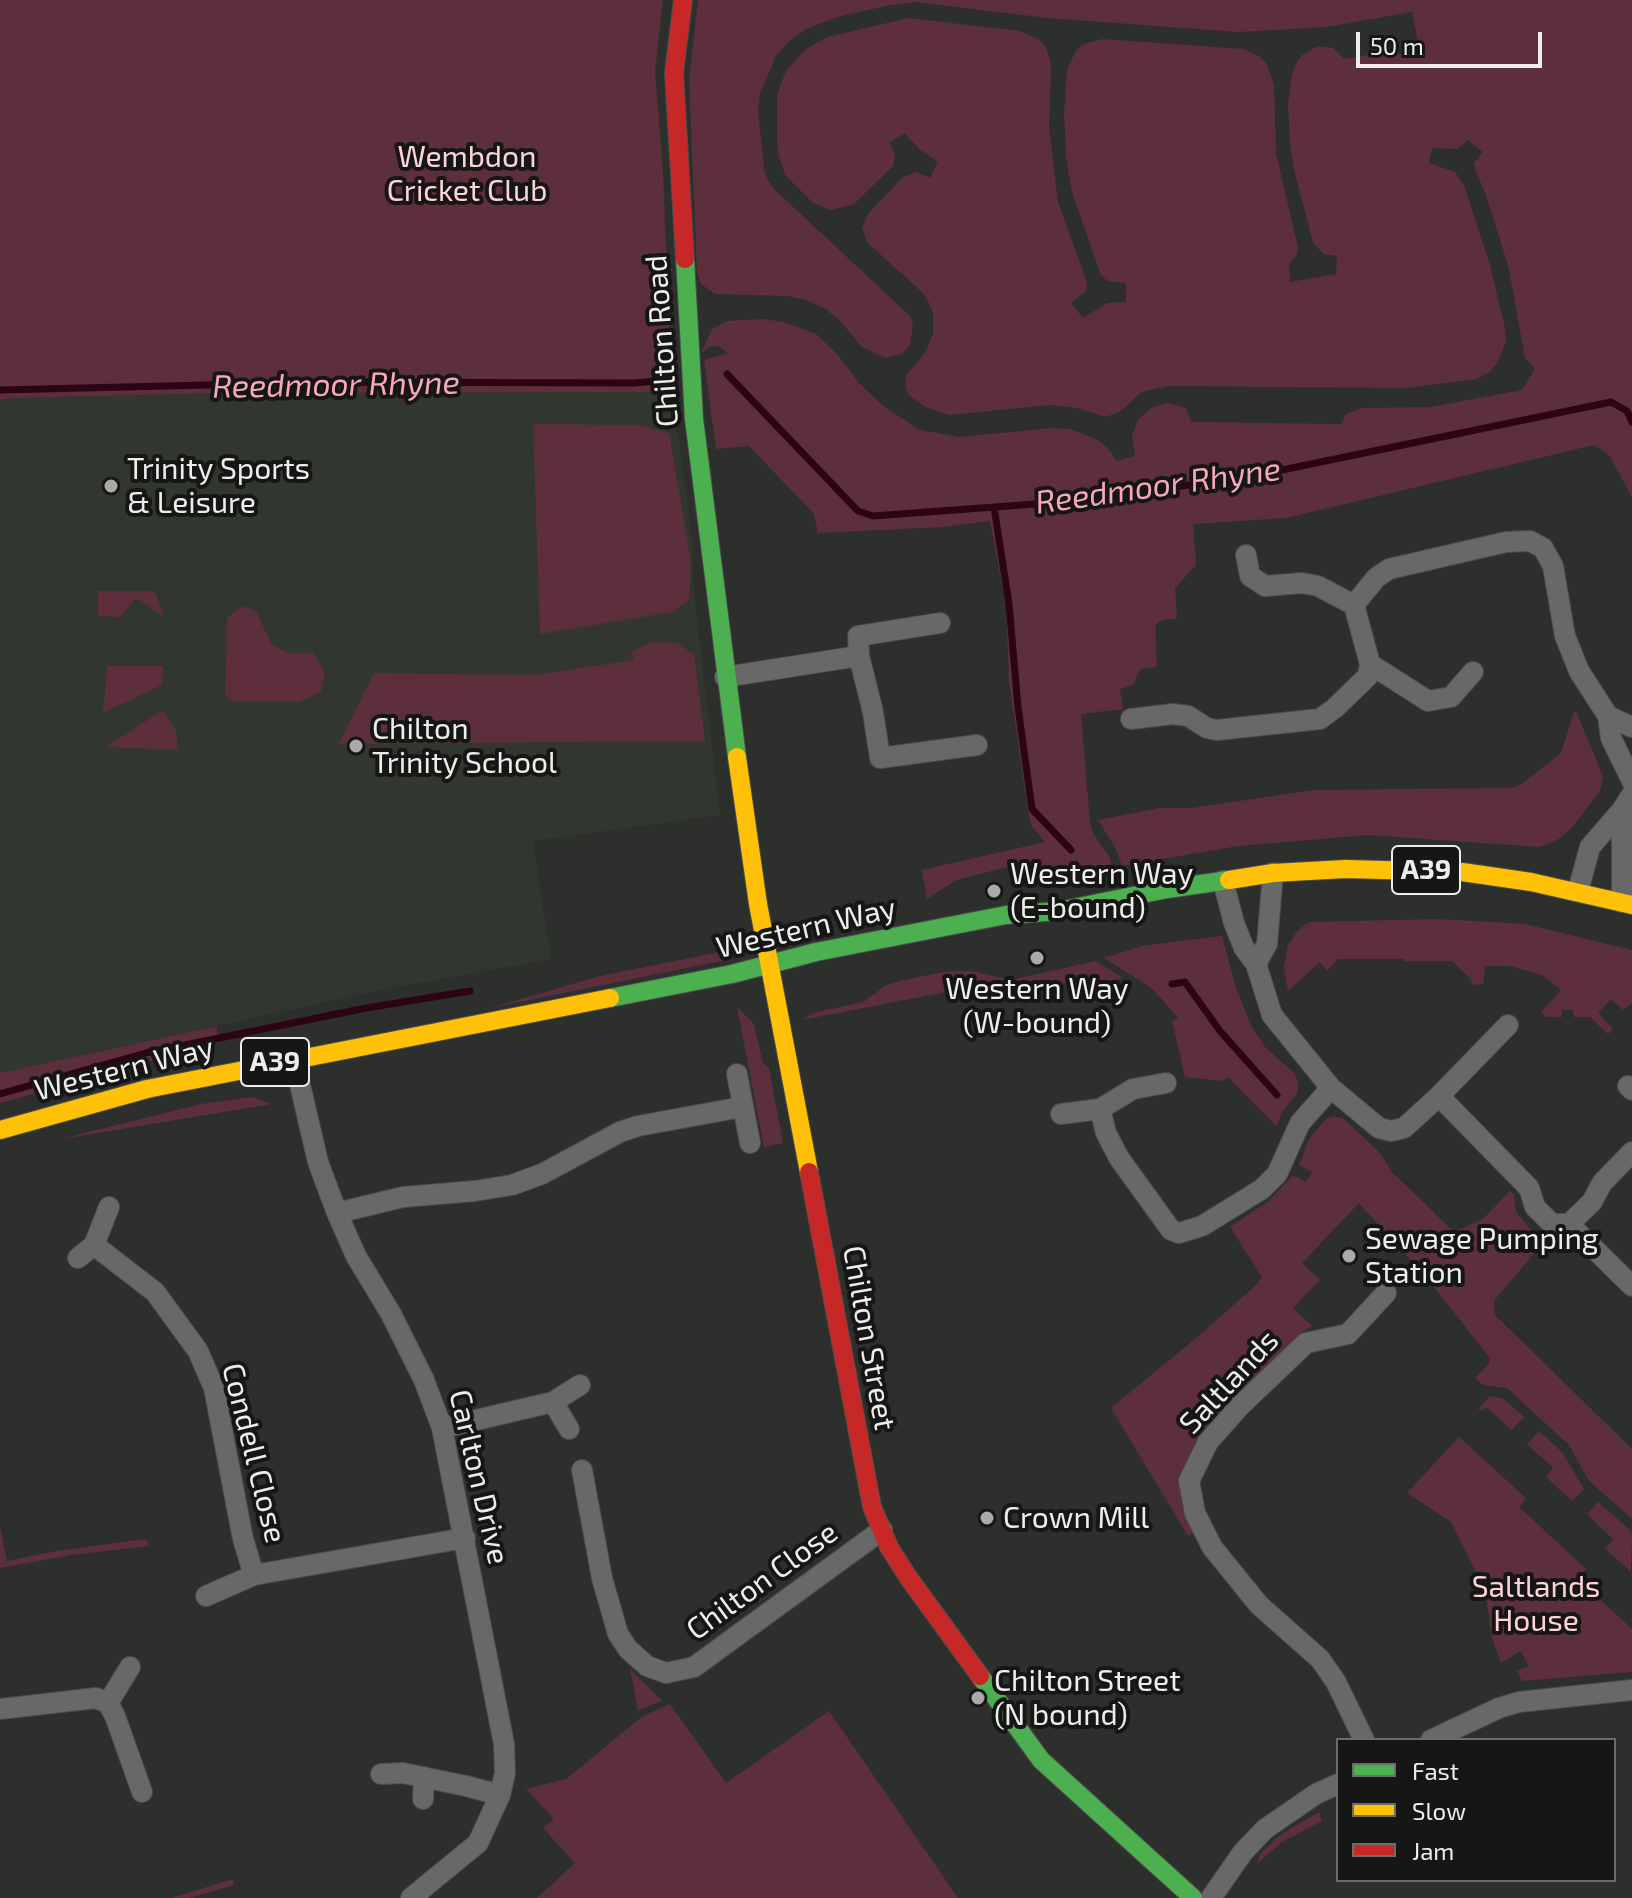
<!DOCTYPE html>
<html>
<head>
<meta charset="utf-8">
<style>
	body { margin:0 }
	#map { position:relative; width:1632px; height:1898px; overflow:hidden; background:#2d2f2c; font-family:"Exo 2",sans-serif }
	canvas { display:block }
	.legend { position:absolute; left:1336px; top:1738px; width:280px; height:144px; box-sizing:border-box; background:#161715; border:2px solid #6c6d6b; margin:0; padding:10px 14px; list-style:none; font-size:24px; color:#edeeec }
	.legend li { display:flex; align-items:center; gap:16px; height:40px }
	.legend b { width:40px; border:2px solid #6c6d6b }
	.scale { position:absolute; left:1356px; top:32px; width:186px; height:36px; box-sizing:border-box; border:4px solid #edeeec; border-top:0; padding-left:10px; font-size:24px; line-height:28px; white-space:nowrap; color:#edeeec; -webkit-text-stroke:6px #161715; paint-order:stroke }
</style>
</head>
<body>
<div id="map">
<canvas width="1632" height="1898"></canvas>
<ul class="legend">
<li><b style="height:10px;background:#4caf50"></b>Fast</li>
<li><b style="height:10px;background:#ffc107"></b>Slow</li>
<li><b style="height:10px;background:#c62828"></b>Jam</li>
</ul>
<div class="scale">50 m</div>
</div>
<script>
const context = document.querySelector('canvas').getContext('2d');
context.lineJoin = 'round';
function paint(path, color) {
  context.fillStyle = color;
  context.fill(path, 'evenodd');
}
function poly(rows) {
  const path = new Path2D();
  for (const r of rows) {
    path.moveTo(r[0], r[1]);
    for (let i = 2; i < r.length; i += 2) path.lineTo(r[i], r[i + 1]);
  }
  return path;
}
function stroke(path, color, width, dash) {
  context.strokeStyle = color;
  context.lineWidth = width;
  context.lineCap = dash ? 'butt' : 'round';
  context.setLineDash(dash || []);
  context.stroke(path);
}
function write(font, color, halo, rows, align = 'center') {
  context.font = font + ' "Exo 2",sans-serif';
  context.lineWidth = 8;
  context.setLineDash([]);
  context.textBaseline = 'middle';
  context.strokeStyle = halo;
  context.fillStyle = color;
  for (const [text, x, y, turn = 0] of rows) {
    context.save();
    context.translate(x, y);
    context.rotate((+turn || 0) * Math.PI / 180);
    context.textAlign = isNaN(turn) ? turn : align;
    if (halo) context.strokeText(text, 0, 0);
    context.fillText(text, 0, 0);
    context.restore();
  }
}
paint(poly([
	[668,392,679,441,693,548,693,584,720,815,533,841,551,959,386,989,0,1073,0,400,13,398,230,393]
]), '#31372e');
paint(poly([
	[0,0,663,0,655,72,663,172,670,351,668,392,230,393,13,398,0,400],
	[698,0,1632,0,1632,497,1609,455,1594,445,1286,518,1193,524,1196,565,1175,588,1177,618,1160,621,1155,625,1157,667,1140,669,1133,685,1120,689,1123,709,1081,714,1090,823,1093,833,1110,858,1112,868,1065,873,1032,866,1007,867,956,880,927,899,922,870,1045,842,1032,827,1028,810,1009,681,1006,606,990,521,943,527,818,533,814,514,749,446,716,449,704,360,728,353,720,347,712,346,701,353,712,329,727,321,763,319,784,322,816,334,837,354,859,383,883,406,920,430,959,437,1053,428,1070,429,1096,439,1108,448,1117,461,1135,456,1132,435,1138,420,1151,408,1167,403,1186,408,1191,422,1341,424,1346,414,1361,408,1431,407,1522,390,1535,369,1525,358,1508,265,1486,195,1475,169,1474,163,1483,152,1468,140,1457,149,1432,148,1429,163,1455,172,1464,185,1490,265,1505,328,1506,341,1498,362,1489,372,1477,379,1407,388,1169,386,1141,392,1121,411,1106,417,1077,408,1049,405,949,415,925,407,911,397,906,389,906,376,924,354,933,334,933,314,929,303,923,293,868,243,862,228,868,214,903,177,916,172,930,178,938,162,919,149,905,133,890,142,895,155,893,166,853,205,830,210,813,203,786,176,779,157,777,142,777,96,782,81,788,68,806,49,827,37,909,18,1019,31,1038,39,1046,47,1051,64,1049,128,1058,202,1087,282,1086,291,1071,303,1083,318,1107,303,1126,302,1126,283,1107,281,1100,273,1072,192,1066,157,1064,113,1067,70,1076,50,1084,44,1103,39,1243,49,1259,56,1267,64,1274,85,1276,153,1298,248,1297,254,1289,265,1290,282,1336,274,1337,256,1324,254,1313,243,1295,173,1290,144,1288,104,1292,74,1297,62,1302,55,1318,46,1333,48,1344,59,1398,50,1399,55,1420,52,1412,12,1326,27,1239,32,1047,18,916,2,891,5,840,16,806,29,789,41,776,56,760,93,758,111,764,169,767,179,775,190,909,315,913,324,910,345,902,354,885,358,862,347,841,322,826,309,806,300,788,296,715,294,701,284,697,273,689,79],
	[533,424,641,425,669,433,691,562,689,599,673,612,540,634],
	[98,591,155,591,164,617,136,598,120,617,98,616],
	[242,606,256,611,272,645,288,653,313,653,325,672,321,692,299,702,233,701,225,694,227,618],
	[651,642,678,643,694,655,705,741,339,744,374,673,534,675,634,660,632,652],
	[107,666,163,666,162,685,103,713],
	[163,710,176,731,178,750,106,747],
	[1576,711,1603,776,1600,791,1574,825,1559,839,1540,847,1368,835,1238,846,1122,866,1116,849,1098,820,1160,808,1191,808,1314,790,1512,788,1523,783,1561,753,1574,712],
	[1438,919,1525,924,1632,950,1632,1003,1623,1010,1611,999,1598,1013,1613,1029,1608,1034,1590,1017,1574,1017,1573,1010,1562,1010,1562,1017,1546,1017,1541,1012,1561,990,1542,975,1510,966,1485,966,1483,984,1472,985,1471,979,1452,961,1404,961,1404,959,1338,959,1327,971,1320,962,1288,991,1284,967,1288,945,1298,930,1309,922],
	[1222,936,1236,988,1252,1027,1265,1047,1294,1073,1298,1082,1298,1092,1283,1111,1276,1126,1228,1077,1223,1081,1185,1077,1172,1021,1178,1018,1153,989,1104,958,1142,946],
	[715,953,722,954,726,960,490,1008,600,976],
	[1096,961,1123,978,1076,988,1074,981,1003,998,999,982,801,1020,816,1012,864,1002,886,985,904,980,950,971,971,971,1011,980],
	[737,1007,754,1024,763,1063,769,1068,783,1143,764,1147],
	[217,1026,217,1043,0,1103,0,1073],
	[253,1097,271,1104,61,1139,201,1104],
	[1333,1116,1344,1119,1381,1154,1391,1171,1454,1232,1483,1219,1510,1191,1514,1194,1516,1212,1542,1244,1494,1301,1495,1315,1632,1449,1632,1519,1589,1481,1569,1445,1507,1388,1483,1385,1475,1378,1489,1364,1490,1358,1426,1277,1359,1203,1302,1263,1320,1280,1293,1308,1312,1326,1301,1333,1222,1413,1181,1482,1182,1502,1194,1532,1188,1536,1111,1408,1201,1334,1257,1284,1262,1277,1230,1227,1269,1201,1293,1175,1306,1182,1312,1172,1299,1165,1309,1139,1326,1119],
	[1490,1396,1504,1399,1524,1417,1512,1430,1486,1407,1482,1411,1478,1409],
	[1539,1431,1562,1452,1584,1489,1572,1501,1546,1477,1553,1468,1527,1444],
	[1459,1437,1526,1498,1519,1507,1586,1569,1578,1579,1632,1629,1632,1672,1522,1681,1517,1671,1529,1666,1521,1651,1501,1663,1492,1638,1485,1590,1451,1522,1407,1493],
	[1598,1502,1629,1529,1632,1535,1631,1572,1605,1549,1613,1539,1587,1514],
	[0,1527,7,1561,56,1551,146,1539,149,1546,71,1555,0,1568],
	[630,1669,662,1701,638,1710],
	[670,1704,726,1783,829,1711,958,1898,537,1898,575,1863,543,1828,554,1819,526,1789,566,1779,643,1716],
	[1319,1812,1322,1821,1282,1842,1257,1864,1260,1854,1280,1835],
	[233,1879,234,1885,190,1898,171,1898]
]), '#5d2f3d');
stroke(poly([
	[727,374,858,511,873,516,1062,502,1248,477,1611,402,1627,411,1632,422],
	[0,390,331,382,633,383,671,380],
	[994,507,1009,604,1018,707,1032,809,1071,850],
	[1172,984,1185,982,1220,1031,1277,1095],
	[0,1094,146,1053,366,1008,470,991]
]), '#2c0413', 7);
const street = poly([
	[1246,555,1250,576,1265,586,1302,583,1318,586,1354,605,1370,664,1428,701,1451,697,1473,672],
	[1354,605,1376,578,1389,569,1506,542,1530,541,1543,548,1553,566,1565,636,1579,671,1608,716,1611,738,1632,781],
	[859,656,858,636,940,623],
	[725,677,859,656,873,712,880,758,977,745],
	[1608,716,1632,727],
	[1131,719,1173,714,1188,716,1207,728,1217,730,1320,719,1335,708,1368,676,1370,664],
	[1223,881,1234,923,1244,948,1256,964,1272,1015,1331,1088,1379,1128,1391,1131,1404,1128,1439,1096,1508,1025],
	[1578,891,1590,847,1622,810,1632,794],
	[1622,902,1622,810],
	[1256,964,1267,944,1273,873],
	[294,1059,318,1162,337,1213,356,1256,391,1314,424,1380,442,1428,504,1744,505,1773,500,1795,478,1843,411,1898],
	[737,1074,750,1143],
	[1166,1083,1133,1089,1100,1109,1106,1133,1119,1158,1171,1230,1179,1233,1202,1226,1262,1189,1277,1174,1300,1123,1331,1088],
	[1628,1086,1632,1090],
	[1439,1096,1529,1188,1535,1207,1552,1224,1569,1224,1592,1202,1602,1183,1632,1152],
	[1061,1114,1100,1109],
	[337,1213,403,1197,475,1191,512,1185,542,1174,620,1132,638,1126,742,1107],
	[1569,1224,1632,1286],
	[94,1245,155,1292,198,1351,214,1388,243,1539,254,1575],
	[78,1258,94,1245,109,1207],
	[553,1402,569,1429],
	[442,1428,553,1402,580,1385],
	[582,1470,602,1578,618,1634,628,1649,647,1666,666,1673,694,1667,882,1530],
	[206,1596,254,1575,465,1538],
	[108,1703,130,1667],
	[0,1709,96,1698,108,1703,115,1716,142,1792],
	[1364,1740,1336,1682,1320,1659,1259,1605,1212,1547,1195,1513,1189,1481,1208,1442,1240,1406,1306,1343,1348,1334,1386,1293],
	[1431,1740,1499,1708,1519,1702,1632,1690],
	[381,1774,403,1773,466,1786,500,1795],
	[423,1799,424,1777],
	[1211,1898,1243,1852,1265,1829,1316,1794,1338,1784]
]);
const fast = poly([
	[685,259,694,419,737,757],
	[610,998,732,974,816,952,1006,915,1059,911,1167,889,1229,880],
	[980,1676,1041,1760,1193,1898]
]);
const slow = poly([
	[737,757,758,904,809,1172],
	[1229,880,1273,873,1345,869,1462,872,1531,882,1632,905],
	[0,1130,147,1089,610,998]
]);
const jam = poly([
	[683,0,674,73,685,259],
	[809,1172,872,1507,889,1547,908,1577,980,1676]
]);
stroke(street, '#4c4d4c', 22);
stroke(fast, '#4c4d4c', 20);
stroke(slow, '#4c4d4c', 20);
stroke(jam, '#4c4d4c', 20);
stroke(street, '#686868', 20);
stroke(fast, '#4caf50', 18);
stroke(slow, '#ffc107', 18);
stroke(jam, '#c62828', 18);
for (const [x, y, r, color] of [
	[111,486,8,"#aaaba9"],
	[356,746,8,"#aaaba9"],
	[994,891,8,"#aaaba9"],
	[1037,958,8,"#aaaba9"],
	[1349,1256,8,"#aaaba9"],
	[987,1518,8,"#aaaba9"],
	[978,1698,8,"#aaaba9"]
]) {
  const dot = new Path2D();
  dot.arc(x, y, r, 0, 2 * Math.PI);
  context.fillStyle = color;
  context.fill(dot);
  stroke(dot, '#161715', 3);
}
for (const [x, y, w] of [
	[1426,870,68],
	[275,1062,68]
]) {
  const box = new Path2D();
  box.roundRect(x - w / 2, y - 24, w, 48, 6);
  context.fillStyle = '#161715';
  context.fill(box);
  stroke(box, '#edeeec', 2);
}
write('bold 28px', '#edeeec', null, [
	["A39",1426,870],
	["A39",275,1062]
]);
write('30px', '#fdd2dc', '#161715', [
	["Wembdon",467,157],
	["Cricket Club",467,191],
	["Saltlands",1536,1587],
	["House",1536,1621]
]);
write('30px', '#edeeec', '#161715', [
	["Chilton Road",662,341,-94],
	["Western Way",806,928,-13],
	["Western Way",124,1069,-14],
	["Chilton Street",869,1338,80],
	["Saltlands",1229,1382,-47],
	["Condell Close",254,1453,76],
	["Carlton Drive",479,1477,77],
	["Chilton Close",762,1581,-36]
]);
write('30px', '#edeeec', '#161715', [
	["Trinity Sports",127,469],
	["& Leisure",127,503],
	["Chilton",372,729],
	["Trinity School",372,763],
	["Western Way",1010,874],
	["(E-bound)",1010,908],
	["Western Way",1037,989,"center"],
	["(W-bound)",1037,1023,"center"],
	["Sewage Pumping",1365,1239],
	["Station",1365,1273],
	["Crown Mill",1003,1518],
	["Chilton Street",994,1681],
	["(N bound)",994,1715]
], 'left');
write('italic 32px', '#f8a6bd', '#161715', [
	["Reedmoor Rhyne",336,385,-1],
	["Reedmoor Rhyne",1158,486,-8]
]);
</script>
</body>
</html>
